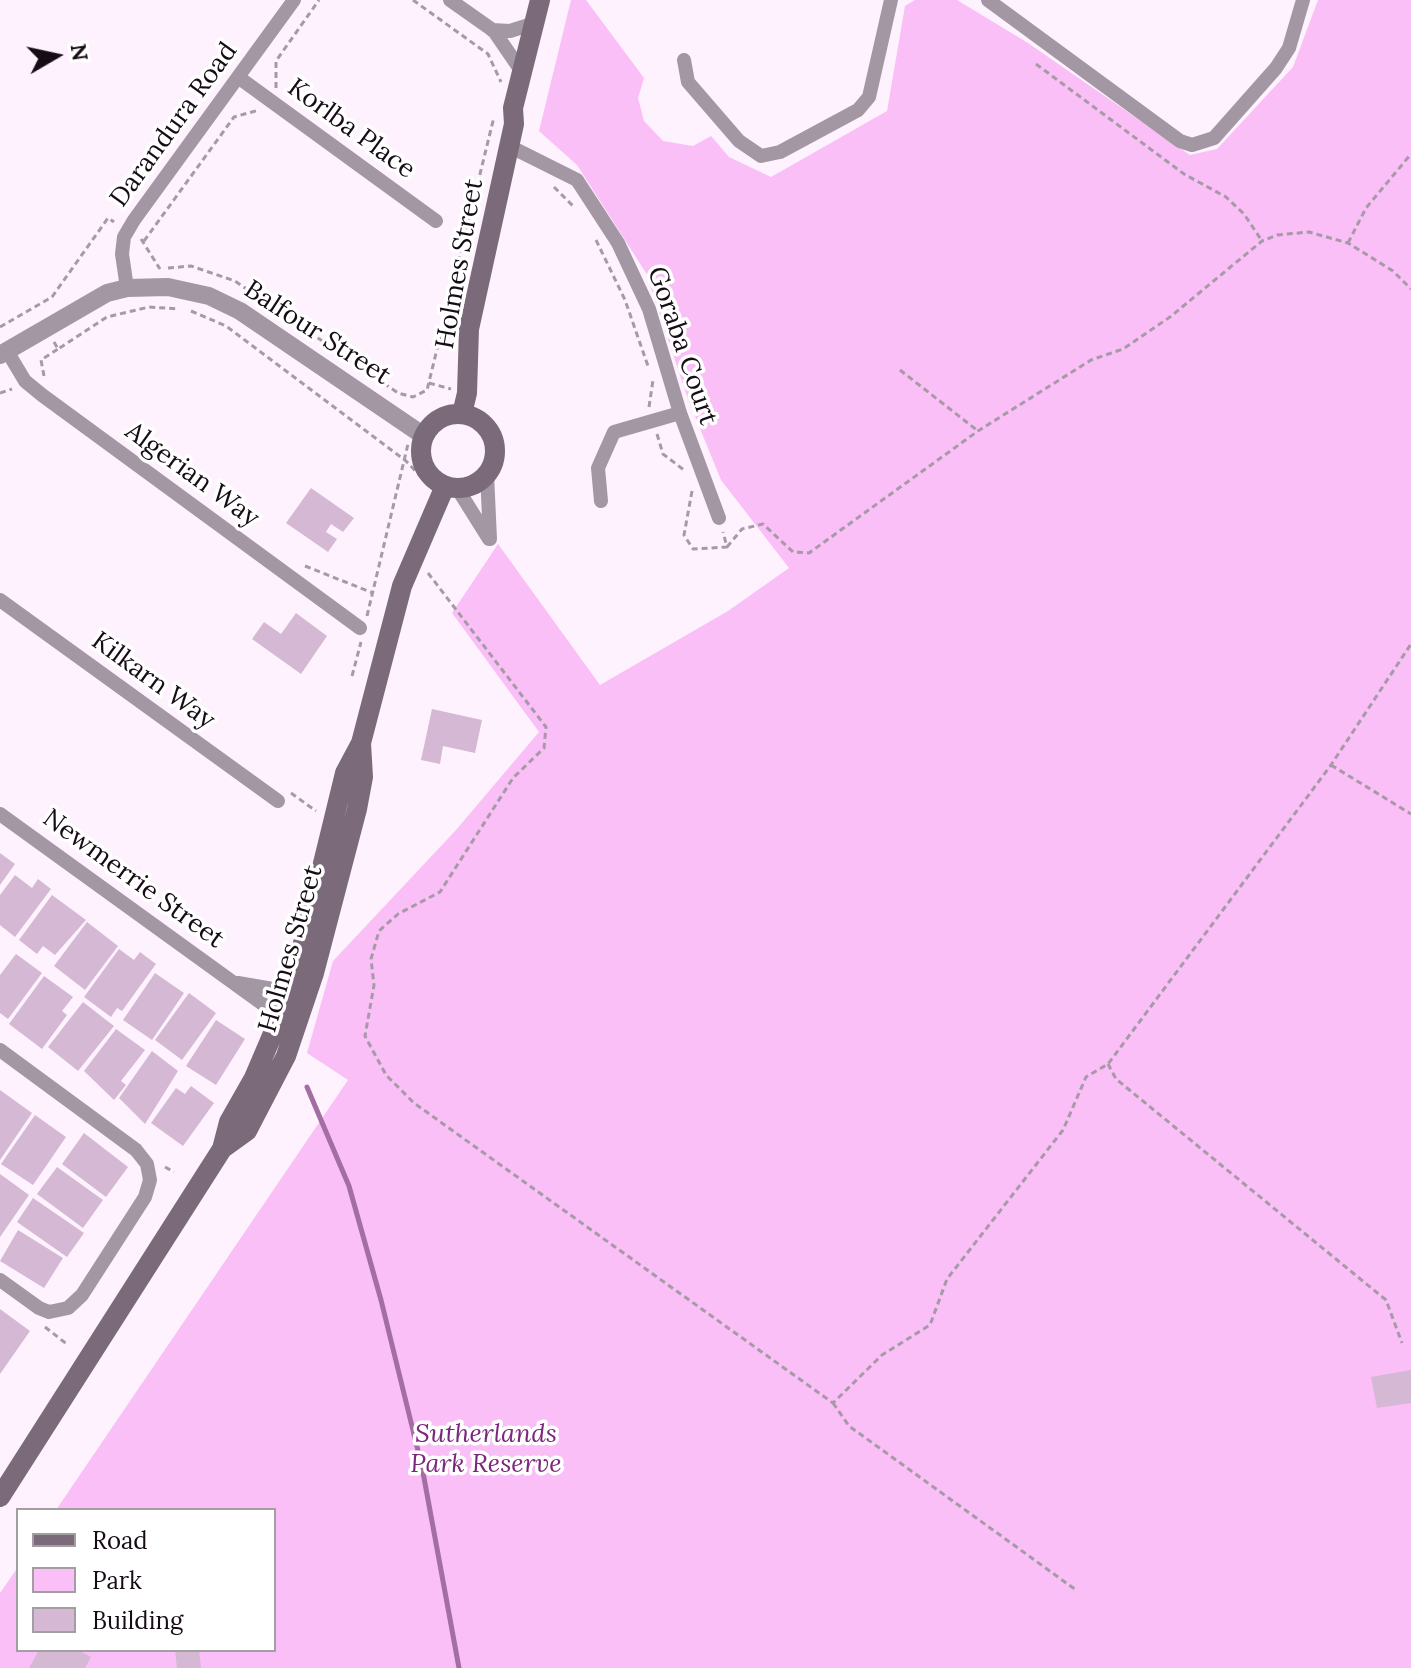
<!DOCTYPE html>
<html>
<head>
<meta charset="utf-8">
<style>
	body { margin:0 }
	#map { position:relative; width:1411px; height:1668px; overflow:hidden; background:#fef2fe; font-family:Lora,serif }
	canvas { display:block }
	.legend { position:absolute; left:16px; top:1508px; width:260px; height:144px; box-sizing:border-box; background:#fff; border:2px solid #a29ea2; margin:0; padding:10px 14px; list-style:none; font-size:24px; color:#160c16 }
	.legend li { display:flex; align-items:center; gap:16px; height:40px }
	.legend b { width:40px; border:2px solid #a29ea2 }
	.north { position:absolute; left:16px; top:16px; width:80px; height:80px; -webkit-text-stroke:6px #fff; paint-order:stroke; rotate:81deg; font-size:22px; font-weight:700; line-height:32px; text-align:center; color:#160c16 }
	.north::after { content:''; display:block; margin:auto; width:28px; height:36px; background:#160c16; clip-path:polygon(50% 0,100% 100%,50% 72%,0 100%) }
</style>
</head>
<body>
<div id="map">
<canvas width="1411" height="1668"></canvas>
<ul class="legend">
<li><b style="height:10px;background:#7b6a7a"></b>Road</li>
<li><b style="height:22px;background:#f9bff6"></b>Park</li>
<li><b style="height:22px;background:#d5b8d4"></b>Building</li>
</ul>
<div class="north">N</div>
</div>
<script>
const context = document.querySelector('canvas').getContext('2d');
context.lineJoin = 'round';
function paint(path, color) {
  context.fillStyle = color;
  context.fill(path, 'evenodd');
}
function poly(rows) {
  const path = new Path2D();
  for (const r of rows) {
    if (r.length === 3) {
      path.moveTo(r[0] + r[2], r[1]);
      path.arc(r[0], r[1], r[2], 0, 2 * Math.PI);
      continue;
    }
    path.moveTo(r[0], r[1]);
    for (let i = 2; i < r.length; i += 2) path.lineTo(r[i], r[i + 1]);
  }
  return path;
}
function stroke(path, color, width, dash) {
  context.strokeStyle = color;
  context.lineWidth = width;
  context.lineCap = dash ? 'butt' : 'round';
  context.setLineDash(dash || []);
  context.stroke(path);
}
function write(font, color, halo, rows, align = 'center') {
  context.font = font + ' Lora,serif';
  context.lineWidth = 7;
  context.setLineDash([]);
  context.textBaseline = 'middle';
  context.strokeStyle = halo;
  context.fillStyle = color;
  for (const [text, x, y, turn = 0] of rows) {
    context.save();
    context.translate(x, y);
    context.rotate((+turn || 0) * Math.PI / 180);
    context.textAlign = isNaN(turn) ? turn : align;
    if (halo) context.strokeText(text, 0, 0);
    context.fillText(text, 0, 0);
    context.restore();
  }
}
paint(poly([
	[571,0,586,0,644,78,638,98,644,121,663,141,693,146,711,136,729,157,771,177,887,111,905,6,915,0,957,0,1028,43,1190,155,1217,149,1293,67,1318,0,1411,0,1411,1668,0,1668,0,1593,18,1567,18,1650,274,1650,274,1510,56,1510,348,1080,307,1053,333,961,456,830,539,732,452,613,498,544,600,685,728,611,789,568,721,480,688,399,646,273,577,165,539,131]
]), '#f9bff6');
stroke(poly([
	[307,1087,349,1186,381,1300,422,1467,459,1668]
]), '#a36ea2', 5);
paint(poly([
	[311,488,354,518,343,532,331,524,326,532,337,539,328,552,286,523],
	[296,613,327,636,301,674,252,639,264,622,281,634],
	[432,709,482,720,475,753,443,746,440,764,421,760],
	[0,853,15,864,0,885],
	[15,875,32,888,38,879,51,889,15,937,0,925,0,895],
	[52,895,86,920,55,955,43,946,37,954,19,940],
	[87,922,118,946,85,990,54,966],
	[119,949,134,960,140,952,156,964,122,1011,117,1008,111,1017,84,997],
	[16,954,42,973,8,1019,0,1013,0,975],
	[155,973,184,993,152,1040,123,1020],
	[44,976,73,997,62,1011,67,1015,42,1049,9,1024],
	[189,993,216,1013,182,1060,155,1040],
	[83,1002,114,1026,78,1071,48,1047],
	[216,1020,245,1039,216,1085,186,1066],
	[116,1029,145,1050,121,1081,126,1085,114,1100,84,1071],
	[152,1051,178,1071,145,1124,119,1098],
	[191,1086,214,1103,183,1146,151,1123,176,1088,185,1094],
	[0,1090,32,1113,0,1160],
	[35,1115,66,1137,33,1185,1,1164],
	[84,1133,128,1167,106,1197,62,1164],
	[57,1167,103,1200,83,1228,37,1194],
	[0,1174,29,1195,0,1237],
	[33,1198,84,1233,67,1257,17,1222],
	[18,1230,63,1258,44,1288,0,1261],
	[0,1309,30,1331,0,1374],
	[1411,1370,1411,1403,1377,1408,1371,1377],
	[39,1650,78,1650,91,1657,85,1668,29,1668],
	[175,1650,199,1650,201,1668,177,1668]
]), '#d5b8d4');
stroke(poly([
	[413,0,488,54,501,82],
	[1036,64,1184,174,1226,197,1244,214,1262,241],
	[276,88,276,61,319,0],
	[554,187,574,207],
	[141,239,160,269],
	[596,240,625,300,649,369],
	[144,241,234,117,259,110],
	[1348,243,1366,208,1411,154],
	[168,268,191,266,235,281,398,393,413,397,427,390,494,117],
	[191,311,226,326,406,461,426,482],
	[0,327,52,297,108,218,114,222],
	[54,342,58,349,107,317,149,307,179,309],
	[900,370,978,431],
	[44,376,41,360,58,349],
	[429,383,451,389],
	[0,393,12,389],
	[649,407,653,380],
	[657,434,663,454,684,470],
	[692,491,684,535,693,549,727,547,723,532],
	[727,547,742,529,763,524,793,552,809,553,978,431,1091,360,1123,349,1170,317,1262,241,1277,235,1309,232,1348,243,1393,271,1411,289],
	[305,566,373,593],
	[428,573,546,727,544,748,513,778,440,892,398,914,379,931,371,959,374,985,365,1036,386,1075,414,1103,833,1403,882,1355,930,1325,947,1279,1063,1130,1086,1077,1108,1064,1331,765,1411,644],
	[367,616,408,444],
	[352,676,361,642],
	[1331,765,1411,814],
	[291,793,316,811],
	[1108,1064,1116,1079,1386,1300,1402,1343],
	[165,1167,174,1172],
	[45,1327,68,1345],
	[833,1403,849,1426,1076,1590]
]), '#a69aa6', 3, [6, 4]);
stroke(poly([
	[450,0,494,31,522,72],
	[988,0,1180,141,1192,145,1214,138,1276,68,1289,48,1303,0],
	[492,30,510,31,535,23],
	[684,60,688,82,739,141,761,156,780,152,858,110,869,97,891,0],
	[238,77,436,221],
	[509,146,577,180,618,243,649,309,680,413,719,518],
	[127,288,122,254,124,237,134,220,294,0],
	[7,351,25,381,42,395,360,628],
	[487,474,490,539],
	[457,488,489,539],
	[601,501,598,468,614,432,680,413],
	[0,600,278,801],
	[0,814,285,1020],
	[238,983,296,993],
	[0,1050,136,1150,147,1164,150,1180,145,1197,82,1295,68,1308,49,1312,39,1308,0,1280]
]), '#a397a3', 14);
stroke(poly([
	[0,355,107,293,127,288,168,287,209,296,240,311,424,436]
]), '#a397a3', 18);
stroke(poly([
	[462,414,467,393,469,329,514,124,513,108,540,0],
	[458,451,37],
	[222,1149,247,1131,286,1056,314,973,357,809,363,777,361,743],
	[0,1497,222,1149,229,1122,254,1078,277,1024,305,937,345,773,361,743,402,586,445,486]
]), '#7b6a7a', 20);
write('26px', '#160c16', '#fff', [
	["Darandura Road",174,125,-54],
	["Korlba Place",351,129,36],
	["Holmes Street",460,264,-80],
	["Balfour Street",317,333,33],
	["Goraba Court",682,346,71],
	["Algerian Way",192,475,36],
	["Kilkarn Way",153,681,36],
	["Newmerrie Street",133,879,36],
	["Holmes Street",291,949,-74]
]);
write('italic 26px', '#7b277b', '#fff', [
	["Sutherlands",486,1435],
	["Park Reserve",486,1465]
]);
</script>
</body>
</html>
